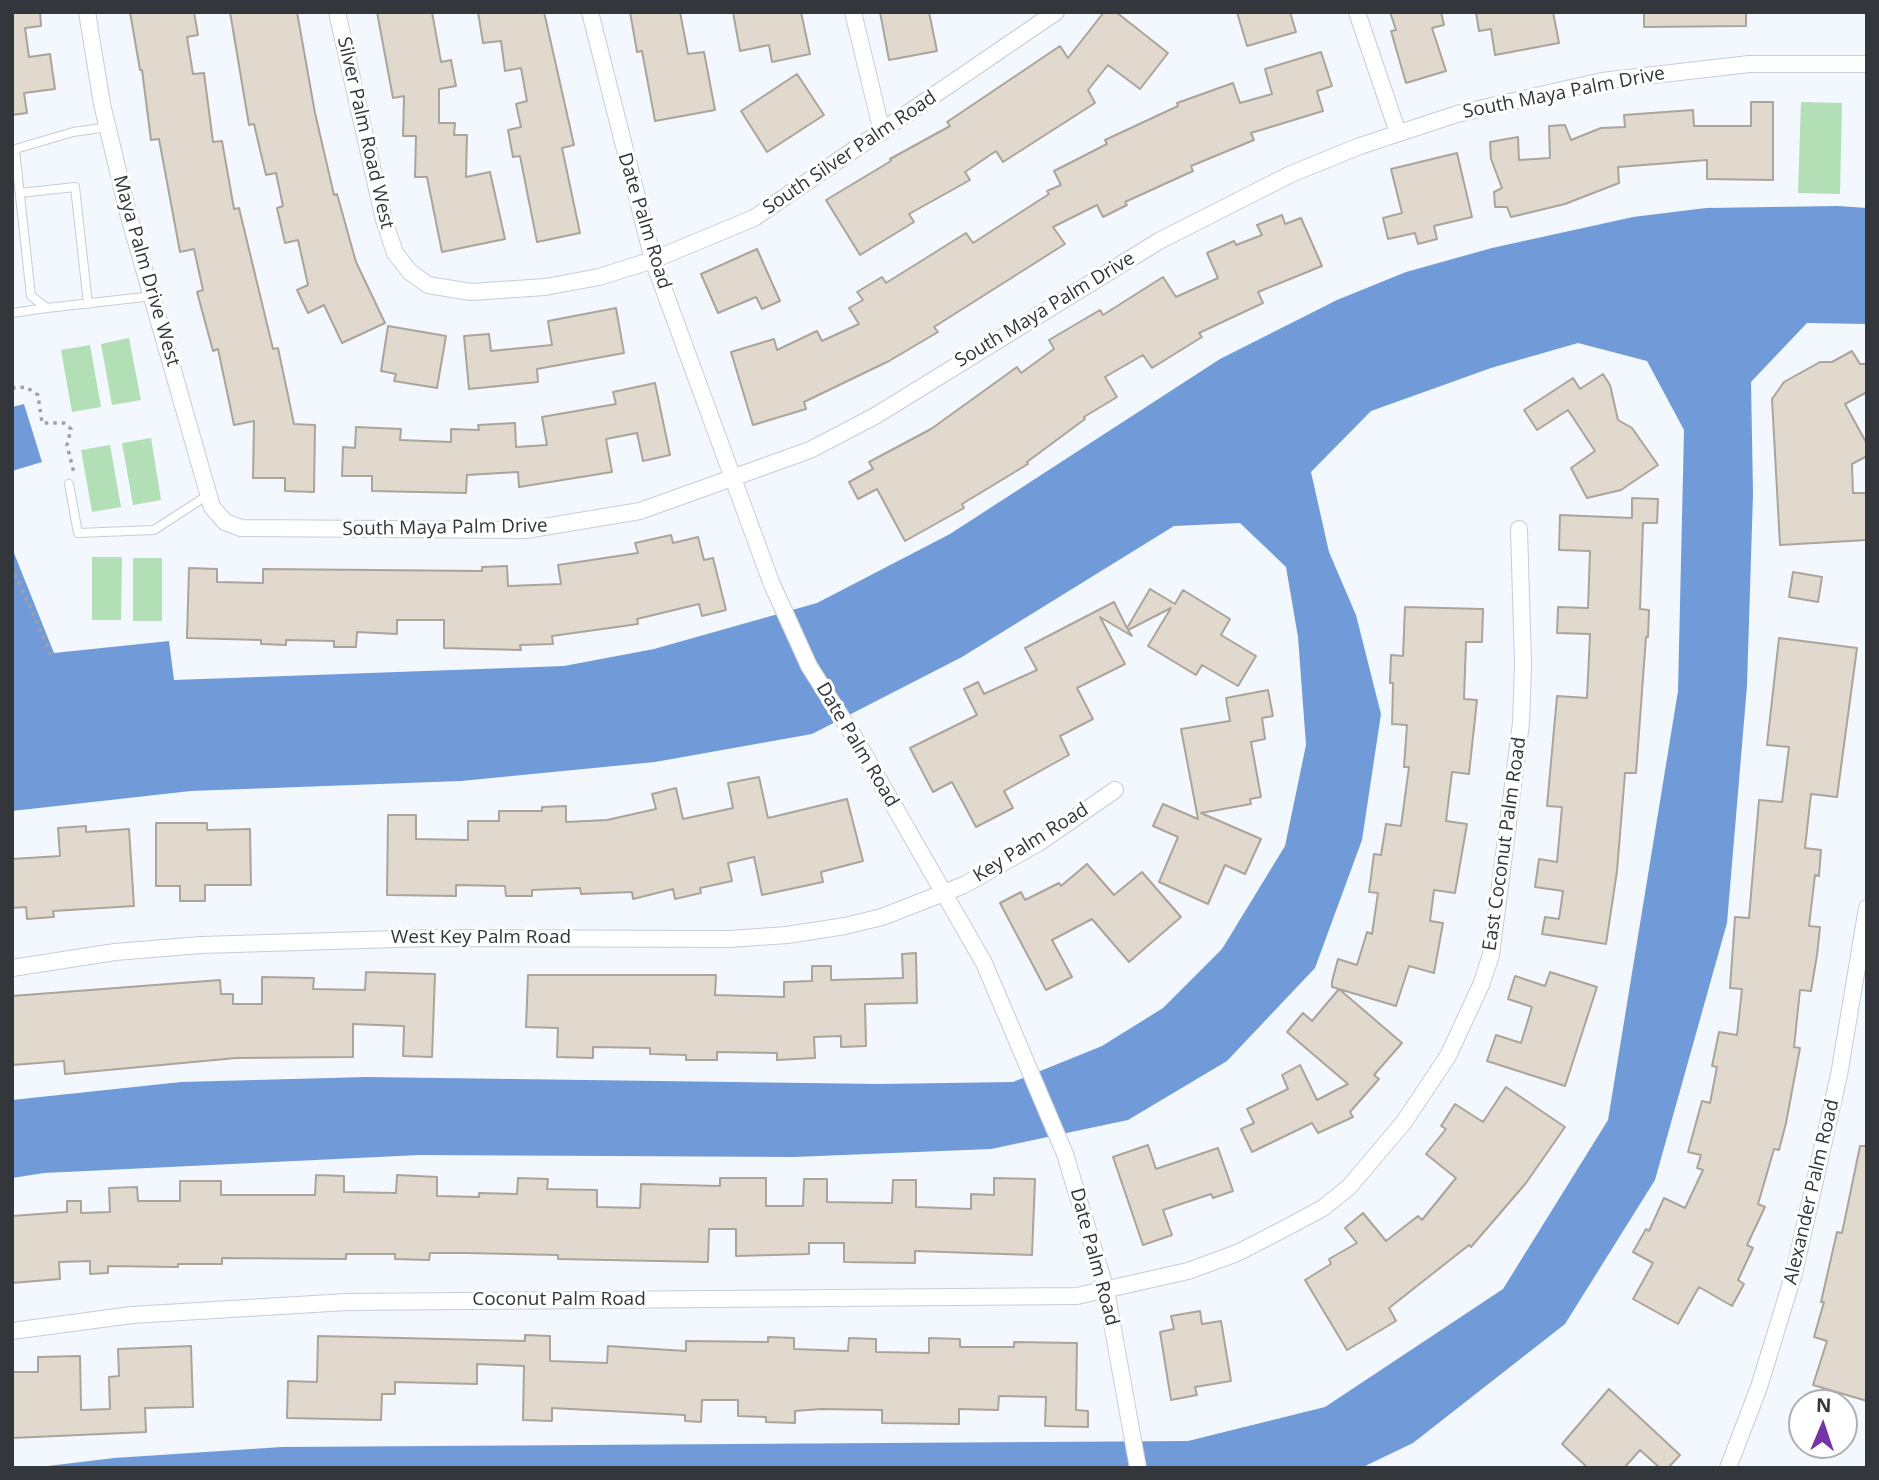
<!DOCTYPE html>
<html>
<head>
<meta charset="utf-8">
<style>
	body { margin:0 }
	#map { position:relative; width:1879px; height:1480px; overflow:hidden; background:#f3f8fe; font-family:"Open Sans",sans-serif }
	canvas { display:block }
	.frame { position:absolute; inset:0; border:14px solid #33363a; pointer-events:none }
	.north { position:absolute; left:1788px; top:1389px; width:70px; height:70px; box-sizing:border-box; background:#fff; border:2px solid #adafb0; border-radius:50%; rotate:2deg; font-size:19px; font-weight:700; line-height:28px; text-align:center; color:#33363a }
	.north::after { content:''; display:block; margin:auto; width:24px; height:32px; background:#7634a8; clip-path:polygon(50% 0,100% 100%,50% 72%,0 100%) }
</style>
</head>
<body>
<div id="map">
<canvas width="1879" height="1480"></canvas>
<div class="frame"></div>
<div class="north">N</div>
</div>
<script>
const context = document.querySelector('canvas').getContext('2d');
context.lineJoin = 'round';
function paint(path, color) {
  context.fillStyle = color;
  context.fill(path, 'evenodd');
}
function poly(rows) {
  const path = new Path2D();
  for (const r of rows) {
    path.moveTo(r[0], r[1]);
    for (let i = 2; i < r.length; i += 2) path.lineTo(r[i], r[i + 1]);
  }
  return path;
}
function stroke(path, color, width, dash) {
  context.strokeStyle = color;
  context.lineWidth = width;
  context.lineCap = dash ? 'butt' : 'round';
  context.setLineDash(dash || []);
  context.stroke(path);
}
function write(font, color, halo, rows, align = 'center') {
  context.font = font + ' "Open Sans",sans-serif';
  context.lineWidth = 6;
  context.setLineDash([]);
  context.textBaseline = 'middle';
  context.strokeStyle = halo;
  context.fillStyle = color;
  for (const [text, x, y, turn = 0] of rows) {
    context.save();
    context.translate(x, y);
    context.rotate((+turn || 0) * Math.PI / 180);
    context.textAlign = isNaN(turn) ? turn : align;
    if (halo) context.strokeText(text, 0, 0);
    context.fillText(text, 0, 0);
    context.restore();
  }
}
paint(poly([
	[1801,102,1842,103,1840,194,1798,193],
	[129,338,141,400,112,405,101,344],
	[90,345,101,407,72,412,61,350],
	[151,438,161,500,133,505,122,443],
	[110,445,121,507,92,512,81,450],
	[92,557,122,557,121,620,92,620],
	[133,558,162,558,162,621,133,621]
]), '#b2dfb6');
paint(poly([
	[1838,206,1867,208,1867,324,1807,323,1751,382,1753,494,1747,686,1727,923,1655,1180,1565,1324,1413,1443,1361,1468,31,1468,114,1458,282,1447,1188,1441,1325,1407,1503,1289,1608,1120,1678,691,1684,430,1647,361,1578,343,1491,368,1371,411,1311,472,1329,552,1356,615,1381,714,1362,840,1315,968,1227,1061,1128,1120,991,1149,794,1157,420,1155,44,1173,12,1178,12,1100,181,1082,366,1077,879,1084,1013,1082,1102,1046,1163,1008,1222,949,1285,846,1306,745,1298,637,1286,567,1240,523,1174,526,962,657,812,734,655,762,461,781,191,791,12,811,12,548,54,653,169,641,174,680,564,666,654,649,817,603,950,534,1220,359,1337,300,1406,272,1492,248,1633,217,1706,208],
	[24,404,42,462,12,471,12,407]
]), '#709bd8');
const building = poly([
	[12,12,40,12,41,26,25,28,29,57,50,54,55,89,24,93,27,113,12,115,12,12],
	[130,12,194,12,198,35,187,37,193,74,204,73,213,142,222,141,234,209,239,208,273,349,278,348,294,424,315,425,314,492,285,491,285,478,253,478,254,421,234,425,218,349,213,351,197,292,203,290,194,249,180,252,159,139,151,140,142,70,140,70,130,12],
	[230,12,297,12,315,113,334,195,337,194,356,262,385,323,342,343,324,305,308,313,297,290,308,285,298,240,285,243,277,208,283,206,276,173,266,175,254,124,249,125,230,12],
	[377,12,432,12,441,62,451,60,456,86,439,89,439,123,455,123,454,135,467,135,466,177,490,172,505,239,442,252,427,177,415,177,416,136,403,136,404,96,393,98,377,12],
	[478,12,544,12,574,145,562,148,580,233,537,242,520,156,513,157,508,130,521,127,516,104,527,101,521,68,505,71,501,41,483,43,478,12],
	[630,12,680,12,688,54,704,52,715,110,655,121,642,51,637,52,630,12],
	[733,12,801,12,810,54,772,62,769,45,740,51,733,12],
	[880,12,929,12,937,51,889,60,880,12],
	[1104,12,1116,12,1168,53,1140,89,1108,65,1088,90,1095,103,1003,162,996,151,965,172,970,180,909,214,914,222,860,255,826,200,891,161,890,159,950,126,947,122,1060,46,1068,58,1104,12],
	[1237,12,1290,12,1296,32,1247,46,1237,12],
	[1390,12,1441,12,1444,25,1432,28,1446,71,1406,83,1391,31,1396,30,1390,12],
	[1476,12,1553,12,1559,43,1495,55,1491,29,1479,31,1476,12],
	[1644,12,1746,12,1746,26,1644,27,1644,12],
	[1321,52,1332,86,1317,91,1323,111,1251,133,1254,140,1191,166,1193,171,1125,202,1127,205,1103,217,1097,205,1053,227,1065,244,934,327,938,332,889,361,804,402,806,409,753,425,731,352,774,339,777,350,817,331,822,341,859,324,849,308,863,300,857,292,882,277,886,283,966,233,973,243,1049,194,1047,191,1061,185,1054,171,1107,144,1105,140,1178,106,1177,103,1233,83,1240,103,1272,94,1265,69,1321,52],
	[797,74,824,115,767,152,741,111,797,74],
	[1751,102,1773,102,1773,180,1707,179,1707,160,1618,167,1619,183,1565,204,1511,217,1507,207,1495,207,1494,192,1502,188,1491,159,1490,142,1518,137,1519,160,1550,158,1549,126,1565,125,1571,140,1601,128,1625,127,1624,115,1693,110,1694,126,1751,126,1751,102],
	[1457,153,1472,217,1434,226,1437,239,1418,244,1415,233,1388,239,1383,218,1402,213,1391,169,1457,153],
	[1282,215,1285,224,1301,218,1322,266,1258,292,1263,303,1199,333,1202,337,1152,368,1143,355,1105,377,1117,397,1084,417,1085,419,1027,462,1028,464,962,504,964,508,905,541,877,489,858,499,849,482,873,469,869,462,931,429,1017,367,1021,373,1054,349,1049,340,1100,310,1103,315,1163,277,1176,297,1218,278,1207,253,1234,241,1236,245,1262,235,1257,225,1282,215],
	[757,249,780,301,762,309,756,297,718,313,701,274,757,249],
	[616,308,624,353,537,369,538,382,469,389,464,336,489,334,491,351,552,345,548,321,616,308],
	[388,326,446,336,437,388,394,381,396,374,381,371,388,326],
	[1852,351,1860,364,1867,364,1867,392,1845,404,1867,444,1867,456,1852,464,1853,493,1867,493,1867,540,1780,545,1772,399,1784,382,1820,362,1832,362,1852,351],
	[1603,374,1610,385,1618,420,1632,428,1658,465,1621,490,1587,498,1571,468,1595,451,1568,410,1537,430,1524,410,1573,378,1580,389,1603,374],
	[655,383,670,455,643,461,637,433,606,439,612,472,519,487,518,472,467,475,466,493,372,491,372,476,342,476,343,447,355,448,356,427,401,429,400,440,451,442,451,429,479,430,478,425,515,423,516,447,547,445,542,417,616,404,613,392,655,383],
	[1632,498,1658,499,1657,523,1643,523,1640,609,1649,610,1648,637,1646,637,1636,773,1625,773,1617,871,1606,944,1542,934,1545,917,1559,919,1563,891,1535,887,1539,859,1557,862,1562,807,1547,806,1557,696,1587,698,1590,634,1557,633,1558,607,1588,608,1590,551,1559,550,1560,515,1632,518,1632,498],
	[671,535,673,543,698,537,704,560,713,558,726,610,702,616,699,604,637,619,638,624,552,636,553,644,520,645,521,650,444,648,444,620,397,620,397,634,357,632,356,647,334,647,334,641,286,640,286,645,261,644,261,640,187,638,189,568,217,569,217,582,263,583,263,569,482,571,482,567,507,566,508,586,561,584,558,565,638,553,635,543,671,535],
	[1793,572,1822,577,1818,602,1789,597,1793,572],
	[1150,589,1175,604,1183,590,1230,619,1221,635,1256,656,1238,686,1202,665,1196,675,1148,646,1171,608,1128,630,1132,636,1100,617,1125,664,1077,688,1093,719,1060,736,1069,755,1004,791,1013,808,976,827,952,782,933,792,910,748,977,715,964,689,978,682,984,694,1037,670,1025,648,1114,602,1127,628,1150,589],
	[1405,607,1483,609,1482,642,1466,642,1464,699,1477,700,1469,774,1452,772,1446,821,1467,824,1455,893,1434,890,1430,921,1443,923,1434,973,1409,966,1396,1006,1332,987,1332,981,1338,959,1357,965,1367,932,1372,934,1378,893,1369,892,1374,854,1381,855,1386,824,1401,826,1409,767,1404,767,1407,725,1392,724,1393,683,1390,683,1391,655,1403,656,1405,607],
	[1779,638,1857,648,1837,797,1811,794,1805,848,1821,850,1819,876,1815,875,1809,926,1820,927,1817,955,1811,991,1800,990,1794,1047,1800,1048,1786,1123,1779,1150,1774,1149,1758,1204,1765,1207,1747,1245,1753,1248,1738,1280,1744,1284,1732,1306,1699,1287,1678,1324,1633,1299,1653,1263,1633,1252,1646,1229,1649,1231,1664,1198,1685,1208,1703,1170,1697,1168,1701,1155,1688,1152,1702,1101,1710,1103,1717,1067,1712,1066,1719,1032,1737,1035,1742,989,1730,988,1735,917,1749,918,1759,800,1782,802,1789,747,1767,745,1779,638],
	[1268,690,1273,716,1262,718,1265,739,1251,742,1261,797,1250,799,1251,804,1201,813,1261,839,1245,874,1225,865,1208,904,1159,882,1178,837,1153,826,1163,804,1198,819,1181,729,1230,721,1226,698,1268,690],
	[759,777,768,818,847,799,863,861,821,872,823,882,762,895,754,857,728,863,732,881,700,888,701,893,675,899,673,889,633,899,632,892,581,894,580,888,532,890,532,896,506,896,505,886,456,885,456,896,387,895,388,815,416,815,416,839,468,840,468,821,499,821,499,811,542,811,542,807,566,806,566,822,607,820,656,809,652,794,676,788,683,819,733,808,728,783,759,777],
	[156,823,207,823,207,830,250,829,251,885,205,885,205,901,180,901,180,886,156,886,156,823],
	[86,826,86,832,129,829,134,906,53,911,54,917,27,919,26,907,12,908,12,859,60,856,58,828,86,826],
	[1087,864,1114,895,1142,872,1181,917,1129,962,1092,919,1052,940,1072,977,1046,990,1000,903,1021,892,1025,900,1059,883,1061,886,1087,864],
	[916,953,917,1003,865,1004,866,1046,841,1047,841,1036,814,1037,815,1058,777,1060,777,1053,717,1052,717,1060,686,1060,686,1055,650,1054,650,1048,593,1047,593,1058,557,1057,558,1028,526,1027,528,975,716,975,715,995,784,997,784,982,812,981,812,966,831,966,831,980,903,978,902,954,916,953],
	[366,972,435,974,432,1057,403,1056,404,1026,353,1024,353,1057,236,1058,65,1074,64,1061,12,1065,12,996,220,980,221,994,233,994,233,1004,262,1004,262,977,314,978,313,989,365,990,366,972],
	[1550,972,1597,987,1565,1086,1487,1061,1496,1035,1521,1043,1532,1007,1508,999,1515,976,1545,986,1550,972],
	[1339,989,1402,1043,1374,1075,1379,1079,1350,1112,1353,1117,1318,1133,1312,1123,1252,1152,1241,1129,1254,1123,1247,1109,1288,1089,1282,1075,1300,1065,1317,1100,1348,1084,1287,1032,1303,1013,1312,1021,1339,989],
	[1506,1087,1565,1127,1526,1183,1471,1247,1469,1245,1389,1308,1396,1321,1347,1350,1305,1280,1331,1264,1329,1259,1357,1243,1345,1228,1363,1213,1386,1241,1418,1216,1422,1220,1456,1178,1426,1154,1446,1129,1441,1126,1455,1104,1483,1122,1506,1087],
	[1148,1145,1156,1169,1218,1148,1233,1191,1213,1198,1211,1194,1163,1210,1172,1235,1143,1245,1113,1157,1148,1145],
	[1860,1146,1867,1146,1867,1401,1813,1385,1827,1341,1814,1337,1824,1302,1821,1302,1837,1232,1842,1233,1860,1146],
	[316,1175,344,1176,344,1192,396,1193,397,1175,437,1177,437,1196,479,1197,479,1193,517,1194,518,1178,548,1179,547,1189,597,1190,597,1207,640,1208,641,1184,720,1186,720,1178,766,1178,766,1206,803,1206,804,1179,827,1179,827,1202,892,1203,893,1180,916,1180,916,1207,971,1209,971,1194,994,1195,994,1178,1035,1179,1032,1255,915,1251,915,1263,844,1262,844,1243,809,1243,809,1254,736,1256,736,1229,709,1229,708,1262,558,1259,558,1255,466,1253,430,1253,429,1260,395,1259,395,1254,346,1254,346,1259,222,1258,222,1264,178,1264,178,1267,108,1266,108,1273,90,1274,90,1261,59,1262,60,1279,12,1283,12,1216,67,1212,67,1201,81,1201,81,1213,110,1212,109,1188,137,1187,138,1201,180,1201,180,1181,221,1181,221,1195,315,1195,316,1175],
	[1200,1311,1202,1324,1221,1321,1231,1381,1195,1387,1197,1395,1171,1400,1160,1332,1174,1329,1171,1316,1200,1311],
	[525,1335,550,1336,550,1361,607,1363,608,1346,686,1351,686,1341,768,1342,768,1337,794,1338,794,1349,848,1351,849,1338,876,1339,876,1352,929,1353,929,1338,960,1339,960,1347,1014,1347,1014,1342,1077,1343,1076,1410,1088,1411,1088,1427,1045,1426,1046,1397,999,1396,998,1410,959,1409,959,1424,882,1423,882,1410,821,1409,795,1411,795,1423,766,1422,766,1417,738,1416,738,1400,702,1400,701,1422,685,1421,685,1415,552,1408,552,1421,523,1420,524,1366,477,1364,477,1384,395,1382,395,1394,382,1394,381,1420,287,1418,288,1381,317,1382,318,1336,525,1341,525,1335],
	[191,1346,193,1407,145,1408,146,1432,12,1438,12,1372,38,1372,38,1357,80,1356,81,1410,110,1409,109,1377,119,1376,118,1349,191,1346],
	[1609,1389,1680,1455,1668,1468,1660,1468,1640,1450,1624,1468,1588,1468,1562,1444,1609,1389]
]);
paint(building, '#e1d9ce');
stroke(building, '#aba49a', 2);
const lane = poly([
	[12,150,73,132,108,127],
	[15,150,31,296,47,308,153,296],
	[20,193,75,187,88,304],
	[12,313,47,308],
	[69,484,78,533,154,530,208,495]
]);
const street = poly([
	[87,12,102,104,128,213,212,507,225,522,241,528,526,530,640,511,810,450,875,416,1159,241,1291,174,1360,146,1457,114,1602,81,1749,64,1867,64],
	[337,12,384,220,395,253,410,272,428,285,471,292,545,287,599,277,653,260,754,218,1056,12],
	[590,12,653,260,771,582,809,666,856,740,984,963,1065,1154,1106,1290,1138,1468],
	[853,12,882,132],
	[1357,12,1398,133],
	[12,968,115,952,201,945,431,938,729,939,787,935,845,926,882,917,964,885,1040,842,1115,790],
	[12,1331,132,1315,347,1302,1077,1296,1188,1271,1237,1253,1280,1231,1323,1208,1349,1187,1404,1122,1448,1056,1481,985,1491,955,1521,723,1523,664,1519,529],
	[1728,1468,1759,1387,1794,1273,1839,1075,1867,908]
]);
stroke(lane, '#c6cdd7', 10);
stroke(street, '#c6cdd7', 18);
stroke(poly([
	[12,388,26,387,38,395,42,423,64,423,71,429,67,445,74,473],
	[12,566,52,657]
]), '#9da1a6', 3.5, [3.5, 5]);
stroke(lane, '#fff', 8);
stroke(street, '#fff', 16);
write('19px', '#33363a', '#fff', [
	["South Maya Palm Drive",1564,93,-11],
	["Silver Palm Road West",365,133,77],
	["South Silver Palm Road",850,153,-34],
	["Date Palm Road",644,221,73],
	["Maya Palm Drive West",146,271,74],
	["South Maya Palm Drive",1045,310,-31],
	["South Maya Palm Drive",445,528,-1],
	["Date Palm Road",857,745,59],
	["Key Palm Road",1031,843,-32],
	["East Coconut Palm Road",1505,844,-82],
	["West Key Palm Road",481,938],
	["Alexander Palm Road",1812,1192,-77],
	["Date Palm Road",1094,1257,75],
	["Coconut Palm Road",559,1300]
]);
</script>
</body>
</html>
